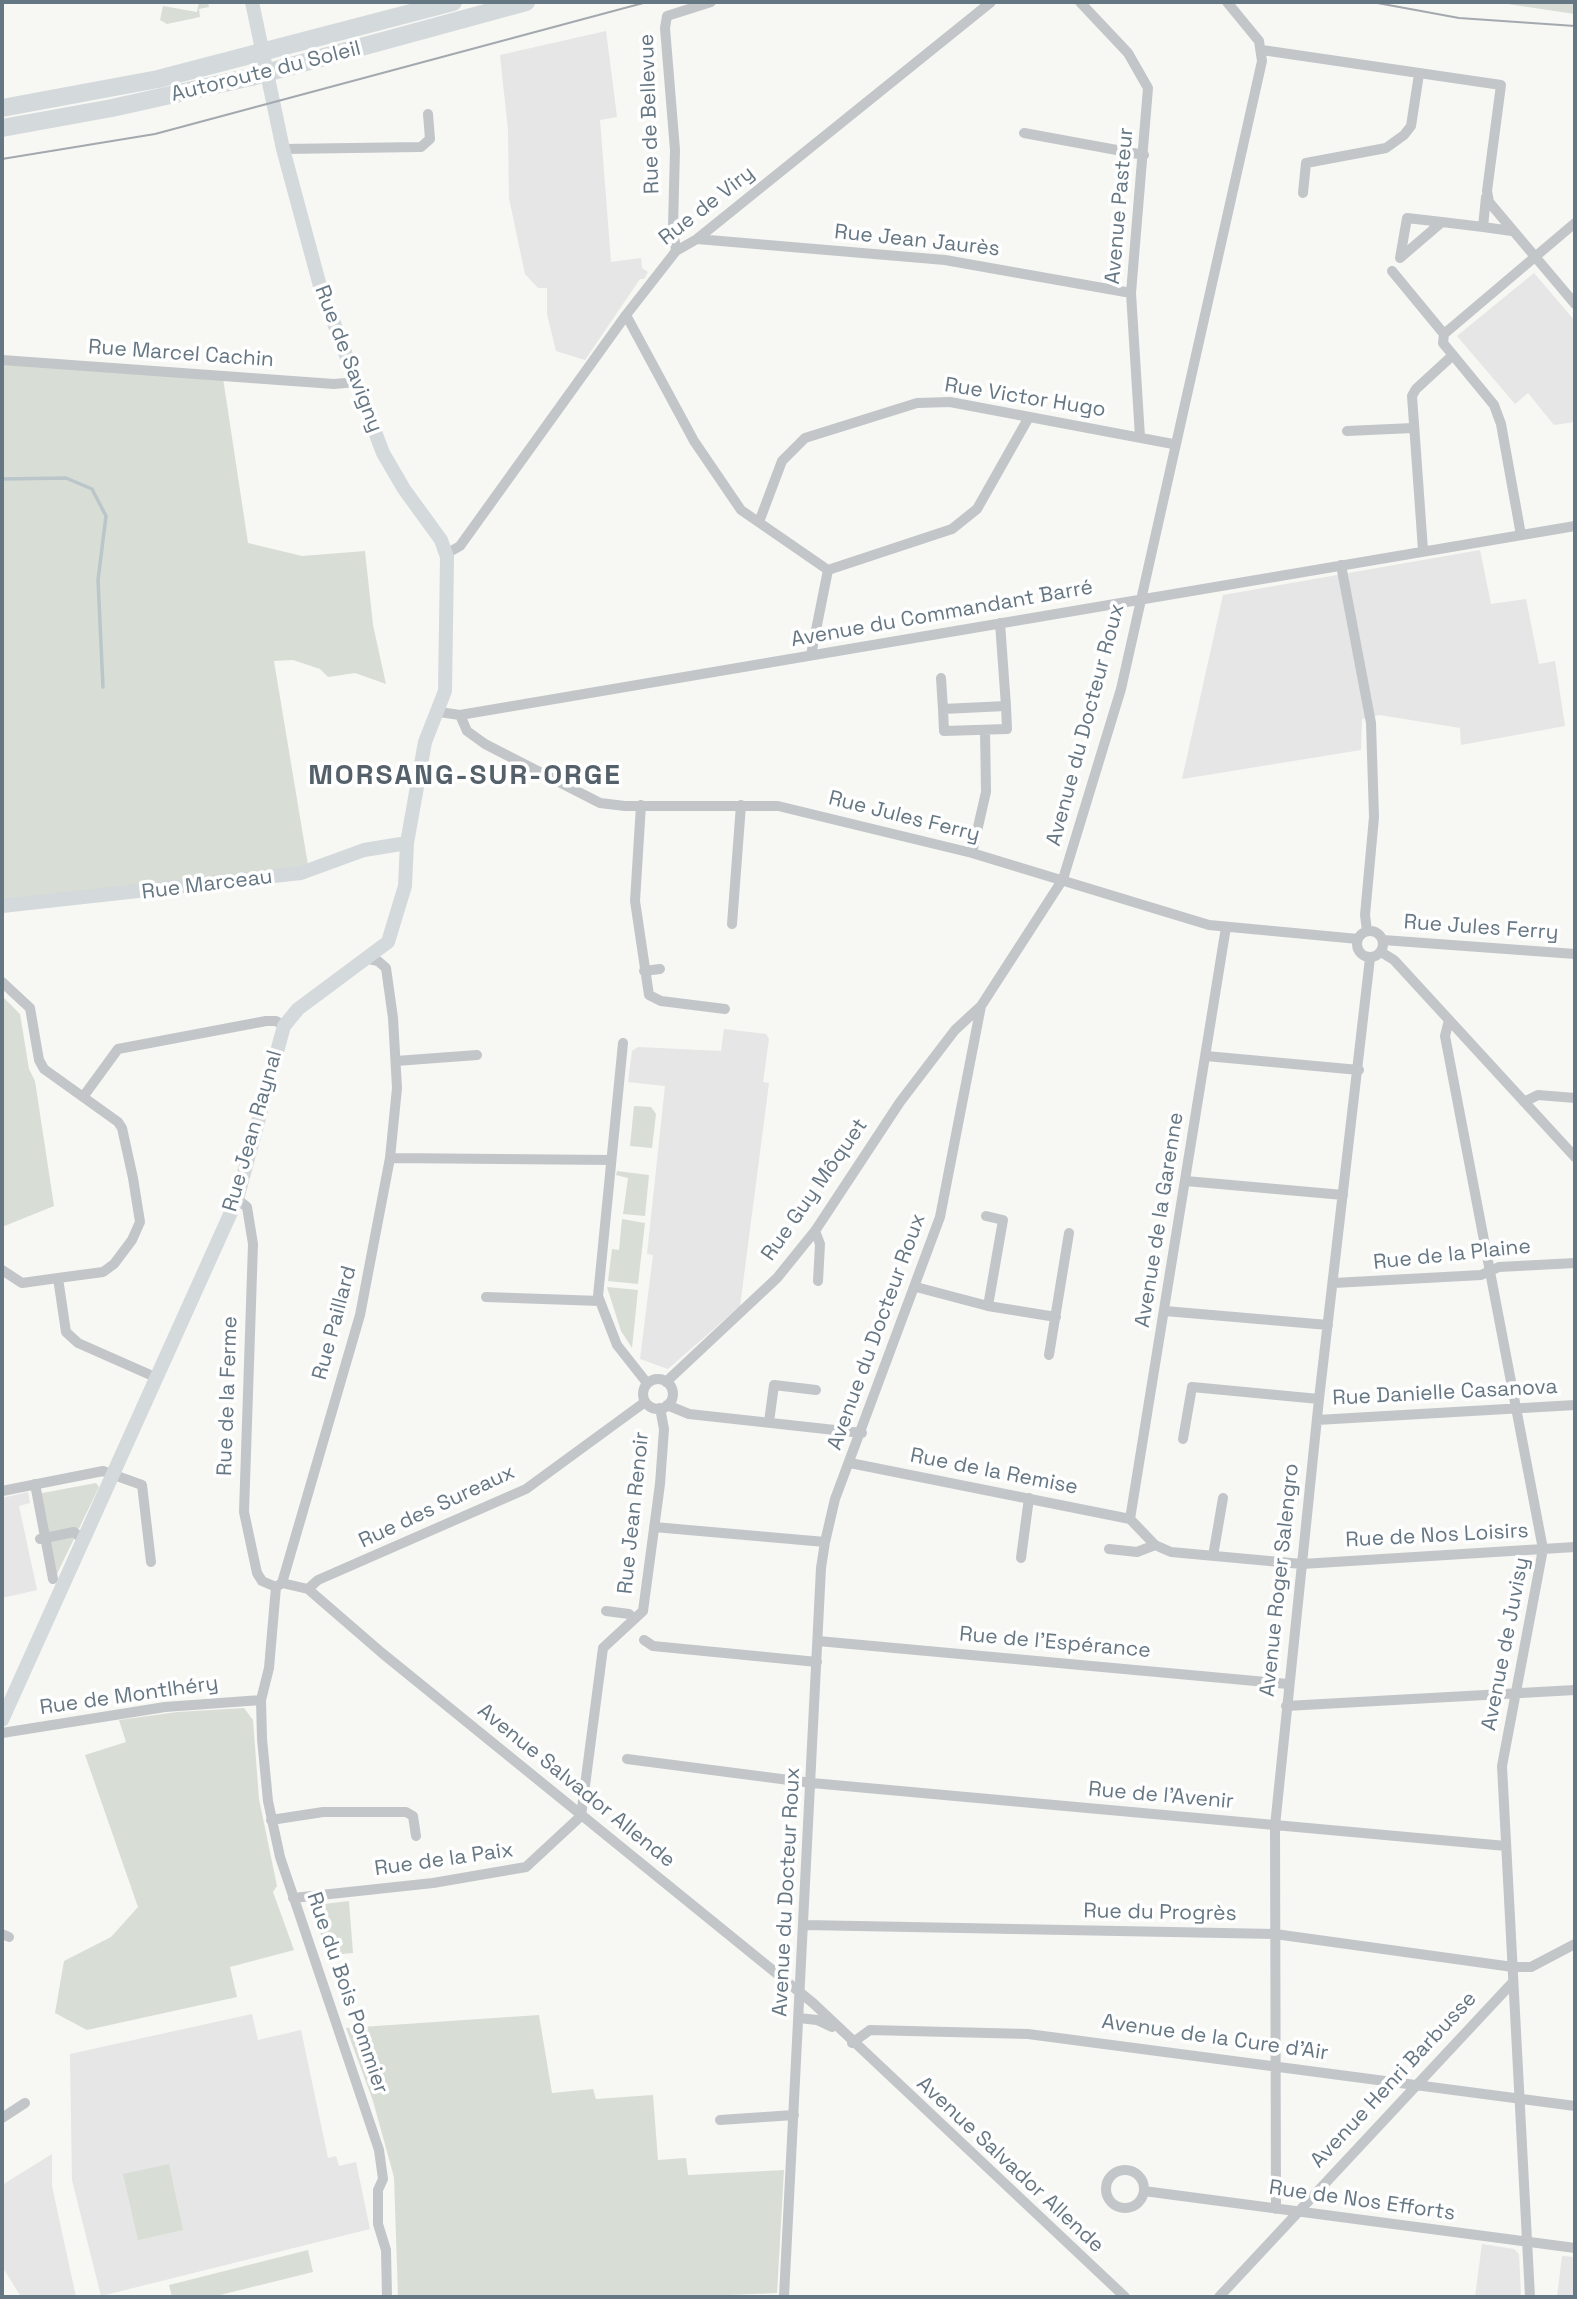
<!DOCTYPE html>
<html>
<head>
<meta charset="utf-8">
<style>
	body { margin:0 }
	#map { position:relative; width:1577px; height:2299px; overflow:hidden; background:#f7f7f4; font-family:"Space Grotesk",sans-serif }
	canvas { display:block }
	.frame { position:absolute; inset:0; border:4px solid #667784; pointer-events:none }
</style>
</head>
<body>
<div id="map">
<canvas width="1577" height="2299"></canvas>
<div class="frame"></div>
</div>
<script>
const context = document.querySelector('canvas').getContext('2d');
context.lineJoin = 'round';
function paint(path, color) {
  context.fillStyle = color;
  context.fill(path, 'evenodd');
}
function poly(rows) {
  const path = new Path2D();
  for (const r of rows) {
    if (r.length === 3) {
      path.moveTo(r[0] + r[2], r[1]);
      path.arc(r[0], r[1], r[2], 0, 2 * Math.PI);
      continue;
    }
    path.moveTo(r[0], r[1]);
    for (let i = 2; i < r.length; i += 2) path.lineTo(r[i], r[i + 1]);
  }
  return path;
}
function stroke(path, color, width, dash) {
  context.strokeStyle = color;
  context.lineWidth = width;
  context.lineCap = dash ? 'butt' : 'round';
  context.setLineDash(dash || []);
  context.stroke(path);
}
function write(font, color, halo, rows, align = 'center') {
  context.font = font + ' "Space Grotesk",sans-serif';
  context.lineWidth = 7;
  context.setLineDash([]);
  context.textBaseline = 'middle';
  context.strokeStyle = halo;
  context.fillStyle = color;
  for (const [text, x, y, turn = 0] of rows) {
    context.save();
    context.translate(x, y);
    context.rotate((+turn || 0) * Math.PI / 180);
    context.textAlign = isNaN(turn) ? turn : align;
    if (halo) context.strokeText(text, 0, 0);
    context.fillText(text, 0, 0);
    context.restore();
  }
}
paint(poly([
	[606,31,617,117,600,120,611,262,641,258,642,268,648,272,644,279,640,279,585,360,556,351,547,314,547,288,538,288,525,274,509,198,508,130,500,55],
	[1534,273,1575,321,1575,422,1554,425,1528,393,1515,404,1457,336],
	[1480,550,1491,604,1526,599,1539,664,1555,661,1565,726,1461,745,1460,728,1380,715,1362,719,1361,750,1182,779,1223,595],
	[724,1029,766,1034,769,1039,763,1082,769,1083,740,1306,668,1369,640,1359,653,1255,647,1254,665,1086,628,1082,632,1051,638,1047,721,1051],
	[28,1492,30,1503,19,1506,37,1590,2,1598,2,1498],
	[252,2014,258,2040,301,2030,328,2158,336,2156,339,2166,356,2162,370,2229,101,2296,72,2180,70,2054],
	[52,2154,52,2186,76,2297,21,2297,2,2266,2,2185],
	[1482,2244,1514,2249,1519,2254,1521,2297,1475,2297],
	[1562,2256,1575,2257,1575,2297,1557,2297]
]), '#e5e6e5');
paint(poly([
	[199,2,208,2,209,7,199,9,200,17,167,24,160,20,163,6,197,12],
	[1494,2,1575,2,1575,14],
	[2,360,223,378,248,543,302,556,365,551,373,625,386,684,355,673,328,677,320,669,293,660,274,661,308,865,268,873,2,902],
	[2,996,20,1014,29,1069,35,1081,54,1206,2,1227],
	[634,1106,651,1107,656,1114,652,1148,630,1146],
	[617,1171,649,1175,645,1216,623,1214,628,1178,616,1175],
	[622,1219,645,1223,638,1284,608,1281,612,1249,619,1250],
	[607,1287,638,1290,632,1348,621,1331],
	[96,1483,99,1487,56,1576,37,1494],
	[244,1708,253,1720,259,1799,277,1886,273,1892,294,1950,230,1967,237,1997,87,2030,55,2013,64,1961,111,1937,138,1907,85,1755,126,1742,119,1720,177,1712],
	[349,1901,353,1953,331,1955,310,1912,316,1905],
	[539,2015,552,2093,593,2089,596,2099,653,2095,658,2160,686,2158,688,2175,784,2170,777,2293,683,2297,398,2297,394,2177,373,2101,346,2028],
	[169,2164,183,2230,138,2240,123,2174],
	[308,2250,313,2272,212,2297,172,2297,169,2285]
]), '#d8ded5');
stroke(poly([
	[2,479,66,478,92,489,106,516,98,580,103,687]
]), '#bac6ca', 3.5);
stroke(poly([
	[1080,2,1128,53,1148,88,1131,293,1140,437],
	[1262,50,1501,85,1487,191,1489,202,1575,304],
	[1024,133,1144,155],
	[283,149,421,147,430,139,428,114],
	[1303,193,1306,163,1386,148,1404,135,1411,126,1419,74],
	[1486,197,1483,227,1512,231],
	[1442,222,1400,258,1407,218,1442,222,1483,227],
	[697,239,945,260,1131,293],
	[676,251,673,227,675,150,665,28,667,16,711,2],
	[1392,271,1444,334,1443,343,1494,405,1501,424,1521,535],
	[626,315,694,441,741,510,828,570,811,655],
	[1444,334,1575,223],
	[2,360,334,384,357,382],
	[1347,431,1413,428],
	[759,522,782,461,805,438,917,403,950,402,1173,444],
	[1423,550,1412,396,1416,389,1453,355],
	[446,554,460,546,626,315,676,251,697,239,991,2],
	[1341,565,1371,723,1374,817,1365,915,1367,931],
	[828,570,952,529,977,509,1029,417],
	[1000,623,1006,706],
	[941,678,943,709],
	[1006,706,1007,729,944,731,943,709,1006,706],
	[439,712,460,715,1575,526],
	[460,715,467,731,485,744,600,803,625,806,778,806,972,853,1209,925,1358,939],
	[641,805,635,901,649,995,661,1001,725,1009],
	[972,853,986,792,985,730],
	[732,924,741,805],
	[1370,944,13],
	[1383,940,1575,954],
	[1381,952,1394,960,1575,1157],
	[369,959,378,961,386,968,393,1018,397,1088,390,1158,360,1315,282,1583,276,1587,269,1668,261,1700,262,1739,268,1801,280,1857,379,2150,383,2179,378,2190,378,2224,386,2250,387,2297],
	[644,971,660,969],
	[2,982,30,1008,39,1060,44,1069,118,1122,122,1128,133,1178,140,1222,132,1240,114,1264,103,1272,58,1278,66,1332,78,1343,155,1377],
	[1449,1020,1445,1036,1543,1549,1502,1766,1530,2297],
	[623,1043,598,1296,617,1345,647,1383],
	[1206,1056,1359,1070],
	[396,1061,477,1055],
	[83,1097,118,1049,266,1021,276,1021,284,1026],
	[1524,1102,1538,1095,1575,1098],
	[390,1158,611,1160],
	[1186,1181,1343,1195],
	[237,1199,247,1207,253,1244,244,1512,257,1573,262,1581,276,1587],
	[986,1216,1003,1220,988,1306],
	[815,1231,820,1244,818,1281],
	[2,1270,22,1283,58,1278],
	[1334,1283,1481,1275,1499,1267,1575,1263],
	[916,1287,988,1306,1056,1317],
	[486,1297,600,1301],
	[1165,1311,1328,1325],
	[1049,1355,1069,1233],
	[658,1394,15],
	[666,1382,777,1278,815,1231,900,1102,955,1030,981,1006],
	[667,1405,689,1414,862,1433],
	[1317,1420,1575,1405],
	[769,1422,774,1385,816,1390],
	[1183,1439,1192,1387,1319,1399],
	[850,1463,1130,1519,1155,1545,1171,1552,1302,1564,1575,1547],
	[35,1484,53,1579],
	[2,1491,103,1471,142,1485,151,1562],
	[1130,1519,1226,927],
	[654,1527,825,1542],
	[40,1539,74,1532,82,1539],
	[1109,1549,1137,1552,1155,1545],
	[1213,1556,1223,1498],
	[1021,1558,1029,1498],
	[282,1583,308,1589,382,1653,813,2003,1125,2297],
	[308,1589,318,1580,526,1489,645,1402],
	[606,1611,629,1614,634,1619],
	[644,1640,653,1646,817,1662],
	[818,1641,1288,1684],
	[1286,1706,1575,1690],
	[2,1733,165,1707,261,1700],
	[627,1759,812,1783,1506,1846],
	[581,1816,603,1648,643,1611,660,1484,664,1429,660,1408],
	[271,1820,323,1812,406,1812,413,1816,416,1836],
	[293,1898,433,1883,526,1867,581,1816],
	[805,1925,1275,1934,1513,1967,1531,1967,1575,1944],
	[2,1934,9,1937],
	[799,2018,817,2020,832,2027],
	[852,2043,870,2030,1028,2034,1575,2106],
	[2,2118,25,2103],
	[720,2120,794,2115],
	[1125,2189,19],
	[1144,2191,1575,2248],
	[1276,2209,1275,1826,1319,1399,1370,958],
	[784,2297,821,1568,825,1542,835,1499,940,1217,981,1006,1063,879,1121,689,1262,61,1259,41,1227,2],
	[1219,2297,1513,1982]
]), '#c2c6c9', 10);
stroke(poly([
	[2,906,301,873,364,850,407,843],
	[2,1720,237,1199,284,1026,298,1009,388,942,405,886,407,843,425,742,445,691,447,557,441,540,404,489,383,453,320,286,283,149,252,2]
]), '#d4d9dc', 14);
stroke(poly([
	[2,108,158,79,453,2],
	[2,128,112,108,251,77,526,2]
]), '#d4d9dc', 18);
stroke(poly([
	[1372,2,1459,18,1575,26],
	[2,159,155,134,647,2]
]), '#a3a9ae', 2);
write('21px', '#667784', '#fff', [
	["Autoroute du Soleil",266,72,-14],
	["Rue de Bellevue",650,114,-92],
	["Rue de Viry",707,206,-38],
	["Avenue Pasteur",1120,206,-85],
	["Rue Jean Jaurès",917,241,6],
	["Rue Marcel Cachin",181,354,4],
	["Rue de Savigny",348,359,69],
	["Rue Victor Hugo",1025,398,9],
	["Avenue du Commandant Barré",942,614,-10],
	["Avenue du Docteur Roux",1086,725,-75],
	["Rue Jules Ferry",904,817,14],
	["Rue Marceau",207,885,-7],
	["Rue Jules Ferry",1481,928,4],
	["Rue Jean Raynal",253,1131,-74],
	["Rue Guy Môquet",815,1190,-55],
	["Avenue de la Garenne",1160,1220,-81],
	["Rue de la Plaine",1452,1255,-6],
	["Rue Paillard",335,1323,-75],
	["Avenue du Docteur Roux",877,1332,-70],
	["Rue Danielle Casanova",1445,1393,-3],
	["Rue de la Ferme",228,1396,-88],
	["Rue de la Remise",994,1472,11],
	["Rue des Sureaux",437,1507,-25],
	["Rue Jean Renoir",634,1513,-84],
	["Rue de Nos Loisirs",1437,1536,-3],
	["Avenue Roger Salengro",1280,1580,-84],
	["Rue de l'Espérance",1055,1643,5],
	["Avenue de Juvisy",1506,1644,-79],
	["Rue de Montlhéry",129,1696,-8],
	["Avenue Salvador Allende",576,1786,39],
	["Rue de l'Avenir",1161,1796,5],
	["Rue de la Paix",444,1860,-8],
	["Avenue du Docteur Roux",787,1892,-87],
	["Rue du Progrès",1160,1913,1],
	["Rue du Bois Pommier",347,1993,71],
	["Avenue de la Cure d'Air",1215,2038,8],
	["Avenue Henri Barbusse",1394,2080,-47],
	["Avenue Salvador Allende",1010,2165,43],
	["Rue de Nos Efforts",1362,2201,8]
]);
context.letterSpacing = '2px';
write('bold 28px', '#54606a', '#fff', [
	["MORSANG-SUR-ORGE",465,776]
]);
context.letterSpacing = '0px';
</script>
</body>
</html>
